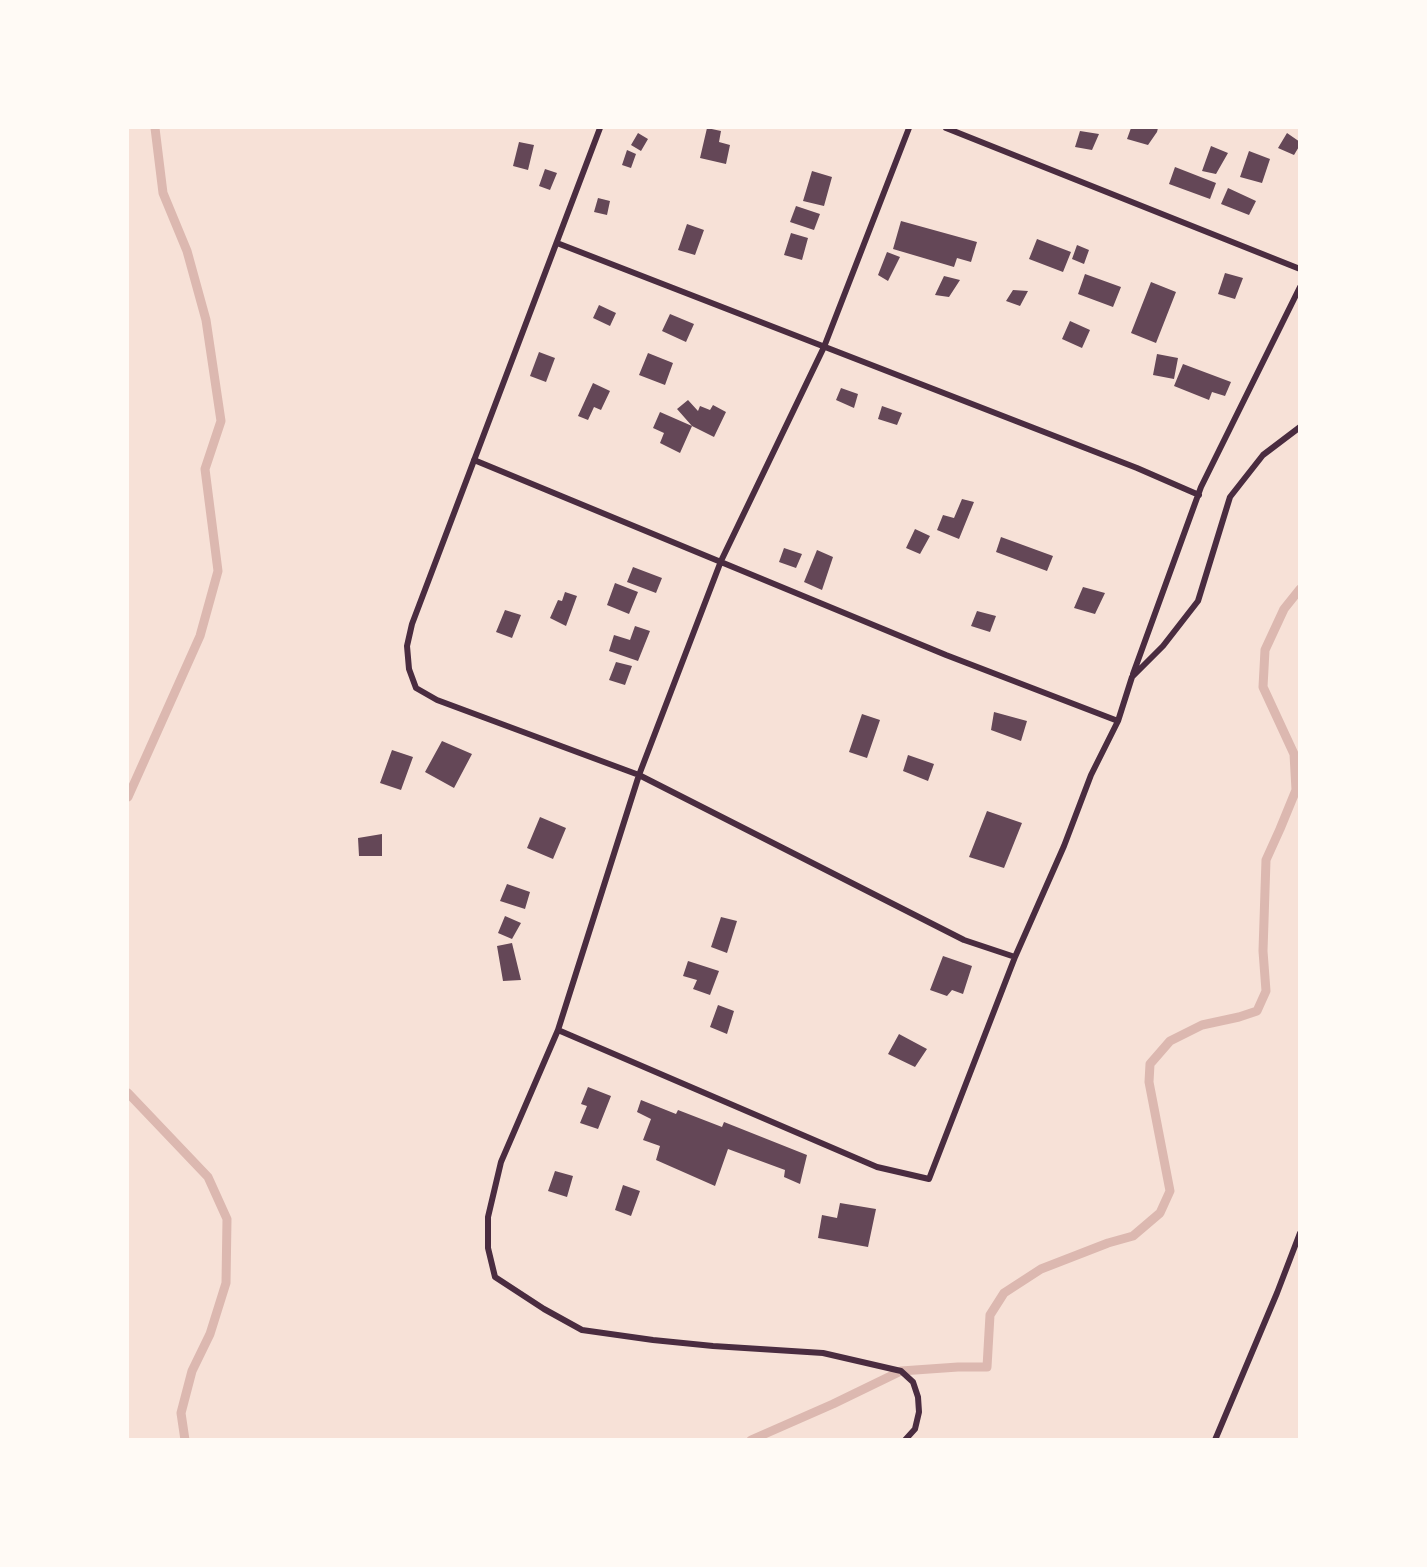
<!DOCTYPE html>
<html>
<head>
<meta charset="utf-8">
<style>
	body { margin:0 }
	#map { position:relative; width:1427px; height:1567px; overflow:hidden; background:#f7e1d7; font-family:Arial,sans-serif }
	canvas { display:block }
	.frame { position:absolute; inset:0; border:129px solid #fffaf5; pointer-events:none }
</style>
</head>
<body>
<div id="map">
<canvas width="1427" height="1567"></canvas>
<div class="frame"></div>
</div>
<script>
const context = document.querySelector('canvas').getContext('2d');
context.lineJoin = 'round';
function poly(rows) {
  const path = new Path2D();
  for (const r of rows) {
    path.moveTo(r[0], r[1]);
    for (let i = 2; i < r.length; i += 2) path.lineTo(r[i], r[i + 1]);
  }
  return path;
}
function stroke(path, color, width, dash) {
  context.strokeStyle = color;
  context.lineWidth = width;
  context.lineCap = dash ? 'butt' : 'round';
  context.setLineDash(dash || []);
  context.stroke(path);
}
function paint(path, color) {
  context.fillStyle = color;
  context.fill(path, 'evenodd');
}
stroke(poly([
	[128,797,200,636,218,571,205,469,221,421,206,320,187,251,163,193,155,128],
	[128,1093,208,1177,227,1219,226,1283,210,1334,192,1371,181,1413,185,1440],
	[751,1440,833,1404,901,1371,958,1367,987,1367,990,1315,1004,1293,1041,1269,1108,1243,1133,1236,1160,1213,1170,1191,1149,1082,1150,1064,1170,1041,1202,1025,1239,1017,1257,1011,1266,991,1263,951,1266,860,1280,829,1296,790,1294,754,1263,687,1265,650,1284,609,1300,589]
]), '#dcb8b0', 9);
paint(poly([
	[707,128,721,131,719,142,730,145,726,164,700,158],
	[1131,128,1158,128,1157,132,1148,145,1127,139],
	[1080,131,1099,134,1092,150,1075,147],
	[638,133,648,139,641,151,631,145],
	[1287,133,1300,142,1300,145,1294,155,1278,148],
	[519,142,534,145,528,170,513,166],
	[1211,146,1228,153,1216,174,1202,171],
	[627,150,636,154,631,168,622,165],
	[1249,151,1270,159,1262,183,1240,177],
	[1175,167,1216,183,1210,199,1169,184],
	[545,169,557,173,550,190,539,186],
	[812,171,832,177,824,206,803,201],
	[1228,188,1256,201,1249,215,1221,204],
	[598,198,610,201,607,215,594,212],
	[796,206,820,214,814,230,790,222],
	[901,221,977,242,971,262,957,258,954,267,893,249],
	[687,224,704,230,695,255,678,250],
	[791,233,808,238,802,260,784,255],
	[1037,239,1071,252,1063,272,1029,259],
	[1077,245,1089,250,1084,264,1072,259],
	[887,252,900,257,888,281,878,275],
	[1225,273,1243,278,1235,299,1218,294],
	[1085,274,1121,287,1113,307,1078,294],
	[944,276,960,280,949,297,935,295],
	[1151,282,1176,292,1156,343,1131,333],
	[1013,290,1028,291,1020,306,1006,301],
	[599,305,616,313,610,326,593,318],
	[670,314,694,324,686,342,662,331],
	[1070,321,1090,330,1082,348,1062,339],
	[539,352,555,358,546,382,530,376],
	[648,353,673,363,665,385,639,375],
	[1157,354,1178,358,1174,379,1153,375],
	[1183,364,1231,382,1225,396,1212,392,1209,400,1174,386],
	[593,383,610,391,601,410,594,407,588,420,578,416],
	[841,388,858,394,854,408,836,400],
	[688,400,698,411,700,406,710,410,713,405,726,412,714,437,692,426,677,409],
	[882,406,902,413,897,425,878,419],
	[660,412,692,426,680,453,660,443,664,433,653,428],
	[962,499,974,502,959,539,937,530,943,515,954,518],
	[915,529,930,536,920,554,906,548],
	[1001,537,1053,556,1047,571,996,552],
	[784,548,802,554,796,568,779,562],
	[817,550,833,557,822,590,804,582],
	[633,567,662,578,656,593,627,582],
	[615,583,638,592,629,614,607,605],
	[1083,587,1105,593,1095,614,1074,608],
	[565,592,577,596,566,626,550,618,558,600,562,601],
	[505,610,521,615,512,638,496,632],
	[977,611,996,616,990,632,971,626],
	[635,626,650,631,638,661,609,651,614,635,630,640],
	[616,662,632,666,625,685,609,680],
	[994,712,1027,721,1021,741,991,730],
	[862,714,880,720,867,758,849,752],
	[442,741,472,754,454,788,425,772],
	[392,750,413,757,401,790,380,783],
	[908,755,934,764,928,781,903,771],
	[987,811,1022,823,1004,868,969,857],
	[540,817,566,828,553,859,527,848],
	[382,834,382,856,359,856,358,838],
	[507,884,530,892,525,909,500,901],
	[505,916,521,923,512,939,498,933],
	[721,917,737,921,727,953,711,947],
	[512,943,521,980,503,981,497,946],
	[943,956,972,966,963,994,952,990,947,996,930,990],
	[688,961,719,971,710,995,693,989,697,980,683,976],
	[718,1005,734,1011,727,1034,710,1027],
	[899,1034,927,1049,915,1067,888,1054],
	[588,1087,611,1096,598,1129,580,1123,587,1106,581,1104],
	[641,1100,676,1114,678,1110,722,1127,724,1122,807,1155,800,1184,784,1177,785,1170,728,1149,715,1186,656,1160,660,1146,643,1140,651,1119,637,1112],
	[555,1171,573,1176,567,1197,548,1191],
	[623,1185,640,1191,631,1216,615,1210],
	[840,1203,876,1209,868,1247,818,1238,822,1215,837,1218]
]), '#644757');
stroke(poly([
	[600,128,412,624,407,646,409,669,416,688,437,700,639,775,964,940,1015,957],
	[946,128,1300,269],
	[557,243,1137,468,1199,495],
	[474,460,946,655,1118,721],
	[1133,674,1201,487,1300,287],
	[558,1030,877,1167,929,1179,1015,957,1064,846,1091,775,1118,721,1132,677,1163,646,1198,601,1230,497,1263,455,1300,427],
	[905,1440,915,1429,919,1412,918,1397,913,1382,901,1371,823,1353,713,1346,653,1340,582,1330,544,1309,495,1277,488,1248,488,1217,501,1162,558,1030,639,775,721,561,824,347,909,128],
	[1215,1440,1277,1293,1300,1233]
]), '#4a2c40', 6);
</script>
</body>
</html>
